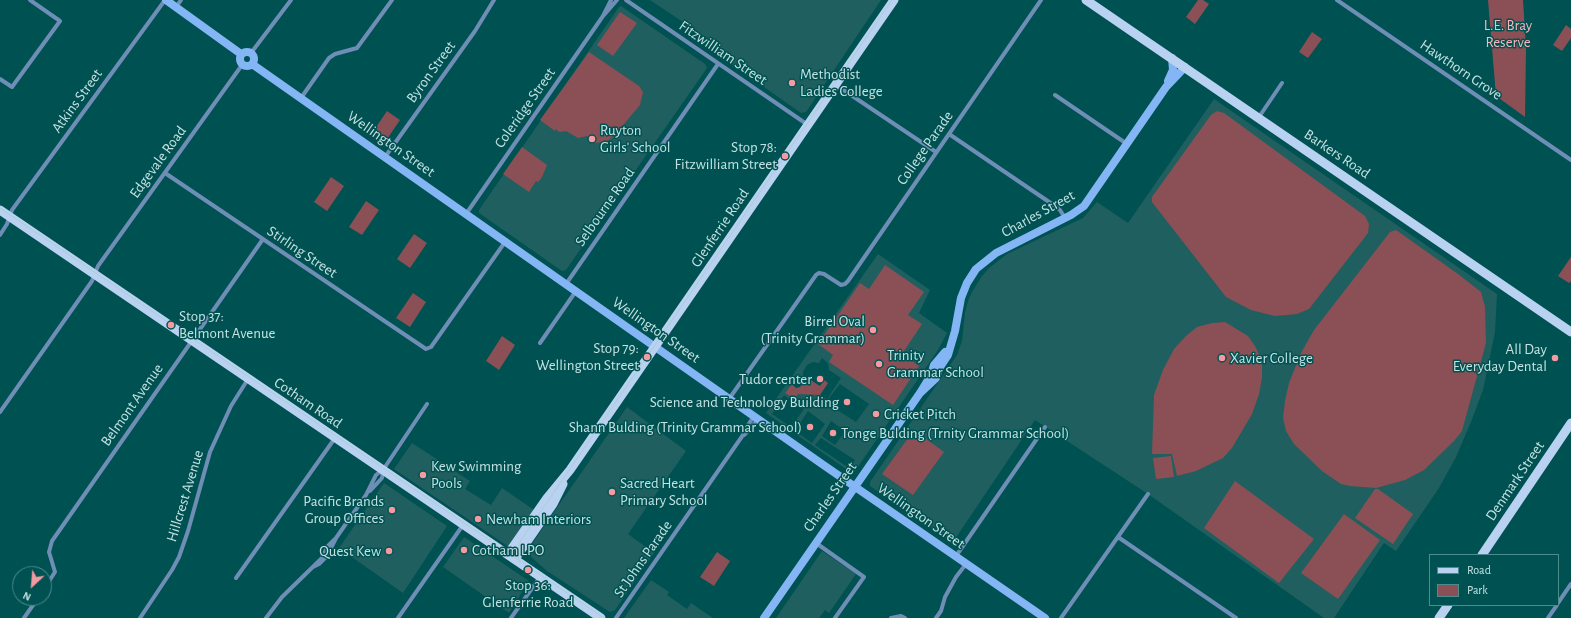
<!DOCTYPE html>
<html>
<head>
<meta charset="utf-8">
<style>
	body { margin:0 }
	#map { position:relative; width:1571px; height:618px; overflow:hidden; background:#005152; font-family:"Alegreya Sans",sans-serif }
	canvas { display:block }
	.legend { position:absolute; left:1429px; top:554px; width:130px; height:52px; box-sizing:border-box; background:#005152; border:1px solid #4e8b8c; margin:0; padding:5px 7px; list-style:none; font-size:12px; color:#c3e3e3 }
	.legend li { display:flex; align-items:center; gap:8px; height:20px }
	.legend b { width:20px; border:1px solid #4e8b8c }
	.north { position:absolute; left:12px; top:566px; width:40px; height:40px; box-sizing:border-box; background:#005152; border:1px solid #4e8b8c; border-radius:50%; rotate:206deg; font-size:11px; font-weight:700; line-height:16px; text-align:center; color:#c3e3e3 }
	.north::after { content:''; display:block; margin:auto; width:14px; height:18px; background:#f49aa1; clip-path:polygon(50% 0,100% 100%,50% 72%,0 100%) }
</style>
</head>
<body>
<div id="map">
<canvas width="1571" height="618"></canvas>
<ul class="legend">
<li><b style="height:5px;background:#b9d2f2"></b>Road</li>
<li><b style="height:11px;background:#8a5055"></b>Park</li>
</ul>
<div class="north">N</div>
</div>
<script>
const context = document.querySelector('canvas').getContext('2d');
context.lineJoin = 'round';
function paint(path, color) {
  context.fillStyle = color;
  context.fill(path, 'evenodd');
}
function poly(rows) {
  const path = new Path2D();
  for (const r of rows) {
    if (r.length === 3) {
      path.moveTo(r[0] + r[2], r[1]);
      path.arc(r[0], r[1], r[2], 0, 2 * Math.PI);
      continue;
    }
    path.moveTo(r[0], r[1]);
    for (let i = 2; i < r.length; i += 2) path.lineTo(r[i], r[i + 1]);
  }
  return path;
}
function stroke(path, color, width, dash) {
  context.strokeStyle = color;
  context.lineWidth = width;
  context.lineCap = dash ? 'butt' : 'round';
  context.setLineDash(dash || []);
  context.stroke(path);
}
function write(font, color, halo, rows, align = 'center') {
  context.font = font + ' "Alegreya Sans",sans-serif';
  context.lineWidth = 3;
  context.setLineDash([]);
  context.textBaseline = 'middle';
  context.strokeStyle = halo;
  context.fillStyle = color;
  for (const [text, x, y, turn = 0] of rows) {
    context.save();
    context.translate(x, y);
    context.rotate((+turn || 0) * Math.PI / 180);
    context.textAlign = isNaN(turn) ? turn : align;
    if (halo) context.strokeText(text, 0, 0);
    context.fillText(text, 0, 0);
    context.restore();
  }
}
paint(poly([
	[650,0,881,0,806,112,801,113,716,53,710,40],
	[621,6,705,64,707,68,566,270,562,271,479,213,479,210,619,7],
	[1214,99,1497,294,1495,332,1483,390,1471,422,1456,457,1439,488,1396,551,1384,543,1334,618,1324,618,1148,494,1035,420,955,539,949,540,870,486,870,482,957,355,962,341,965,313,968,301,972,292,982,276,989,268,1007,254,1083,218,1097,202,1128,223],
	[878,254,930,290,919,313,947,333,938,350,853,474,766,413],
	[822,358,828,363,829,370,841,378,827,399,820,395,804,393,798,394,796,398,793,398,785,393,798,379,801,377,803,378,803,372,807,365,813,362,819,363],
	[840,384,869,404,856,422,828,404,830,400,829,398],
	[784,395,804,409,791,427,772,414],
	[808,411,825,424,812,443,795,431],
	[831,421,845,431,835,445,822,436],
	[821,438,855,460,849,468,815,445],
	[627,407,686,451,628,534,654,553,615,610,610,612,547,571,531,557,528,553,529,548],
	[412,443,470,481,465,489,491,505,502,488,534,510,509,547,394,469],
	[384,483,447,526,403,593,339,548],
	[464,537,529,581,509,613,443,567],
	[822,551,856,574,829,613,825,610,819,618,776,618],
	[651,580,669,592,667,595,687,609,691,603,713,618,624,618]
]), '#205f5f');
paint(poly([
	[1198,0,1203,0,1209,4,1195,24,1186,17],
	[1488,0,1523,0,1526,48,1525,117,1496,96],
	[620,12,637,23,613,56,597,45],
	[1566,25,1571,29,1571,38,1562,51,1553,45],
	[1312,32,1322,39,1308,58,1299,52],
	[589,52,639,86,643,92,640,105,613,137,607,141,596,143,587,136,578,138,566,131,559,132,556,129,555,131,540,120],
	[387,111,400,120,383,145,370,136],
	[1217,111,1224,113,1365,216,1369,224,1368,233,1309,309,1297,314,1275,316,1251,310,1226,297,1152,202,1152,197,1211,115],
	[522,147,547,165,542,177,538,182,536,181,529,192,503,174],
	[331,177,344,186,327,211,314,202],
	[366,201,379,210,362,235,349,227],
	[1396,230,1458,274,1481,292,1485,307,1486,343,1462,431,1454,441,1424,470,1405,480,1376,488,1350,486,1341,484,1322,471,1294,444,1286,431,1283,418,1285,401,1289,383,1301,353,1314,330,1390,232],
	[414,234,427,243,410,268,397,259],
	[1571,257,1571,281,1569,283,1558,276],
	[885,265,924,292,908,315,922,324,902,354,919,366,893,405,829,362,833,355,818,344,860,283,869,289],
	[413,293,426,302,410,327,396,318],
	[1225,322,1248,336,1255,346,1262,361,1262,378,1259,394,1252,414,1232,448,1223,458,1196,471,1177,476,1172,454,1152,454,1154,395,1163,370,1174,349,1186,336,1197,327,1212,323],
	[502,336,515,345,499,370,486,361],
	[803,378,807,381,809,379,820,386,824,380,828,383,820,395,798,394,796,398,793,398,785,393,792,384,796,388,800,387,803,383,801,381],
	[914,430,944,452,913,495,882,474],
	[1171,456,1174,477,1156,479,1153,458],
	[1235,481,1314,539,1279,583,1204,528],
	[1375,489,1378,489,1413,514,1393,544,1355,518],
	[1344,514,1380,540,1338,599,1301,573],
	[717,552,730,561,714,586,700,577]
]), '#8a5055');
stroke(poly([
	[626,0,808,125],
	[1337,0,1571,160],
	[176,7,181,0],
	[604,15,617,0],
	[251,53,291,0],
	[0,79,12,87,60,21,30,0],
	[836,85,936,152],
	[1055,95,1127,144],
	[301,98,329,58,335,54,357,48,392,0],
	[1259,117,1282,83],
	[949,134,1055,206,1060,210,1065,218],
	[385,157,475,31,494,0],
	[165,173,426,349,431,347,505,242],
	[466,214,603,16,611,0],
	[0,235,7,224,12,210,165,0],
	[566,284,718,64],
	[540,343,576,291],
	[729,399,816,275,819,273,824,274,841,285,845,284,848,281,1041,0],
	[0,412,92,281,98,266,242,65],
	[744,435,749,430,758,419],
	[370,491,382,478,383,471],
	[1118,537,1236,618],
	[816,543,864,577,835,618],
	[956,556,1045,427],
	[313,567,319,564,327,556,336,538,366,495,376,475,381,471,383,470,427,404],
	[236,578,335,438],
	[44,589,55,572,49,552,52,541,263,239],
	[1558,603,1571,584],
	[24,618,38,598],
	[140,618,172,570,179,557,188,531,210,452,231,406,248,379],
	[266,618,282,597,322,558,327,547,335,539],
	[398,618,463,525],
	[511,618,540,577],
	[616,618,743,435,746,428,754,416],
	[891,618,901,616,905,618],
	[936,618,941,611,945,597,956,577,966,564],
	[1061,618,1148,494],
	[1548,618,1557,605]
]), '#6f8eb6', 4);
stroke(poly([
	[166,0,241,54],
	[247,59,7],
	[252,64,822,464,1045,618],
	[1168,81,1173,70,1172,58],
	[920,393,936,378,940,367,948,355,955,331,961,298,967,283,976,269,996,253,1071,215,1084,206,1166,87,1185,67],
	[764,618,920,393,931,375,934,365,945,352]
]), '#84b5f4', 8);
stroke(poly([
	[1086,0,1571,332],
	[0,210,601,618],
	[508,554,547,498,570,470,894,0],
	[1482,555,1571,423],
	[515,559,553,504,563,484],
	[1439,618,1448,605]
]), '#b9d2f2', 9);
stroke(poly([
	[0,208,604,618],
	[520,562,517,552,521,540,892,0]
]), '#a8cfcf', 1);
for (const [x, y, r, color] of [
	[792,83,4,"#f49aa1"],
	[592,139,4,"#f49aa1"],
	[785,156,4,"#f49aa1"],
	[171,325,4,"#f49aa1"],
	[873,330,4,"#f49aa1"],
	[647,357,4,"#f49aa1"],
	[1222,358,4,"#f49aa1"],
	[1555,358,4,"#f49aa1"],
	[879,364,4,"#f49aa1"],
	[820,379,4,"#f49aa1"],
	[847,402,4,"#f49aa1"],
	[876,414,4,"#f49aa1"],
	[810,427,4,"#f49aa1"],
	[833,433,4,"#f49aa1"],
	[423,475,4,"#f49aa1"],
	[612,492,4,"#f49aa1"],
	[392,510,4,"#f49aa1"],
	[478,519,4,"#f49aa1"],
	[464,550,4,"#f49aa1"],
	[389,551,4,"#f49aa1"],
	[528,570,4,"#f49aa1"]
]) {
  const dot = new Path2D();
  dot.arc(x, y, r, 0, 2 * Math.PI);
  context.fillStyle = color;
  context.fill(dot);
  stroke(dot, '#005152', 1.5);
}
write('15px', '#f7b7bb', '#005152', [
	["L.E. Bray",1508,25],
	["Reserve",1508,42]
]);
write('15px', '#c3e3e3', '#005152', [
	["Fitzwilliam Street",723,53,34],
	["Hawthorn Grove",1461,70,34],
	["Byron Street",431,72,-54],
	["Atkins Street",77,101,-54],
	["Coleridge Street",525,108,-55],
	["Wellington Street",391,144,35],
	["College Parade",925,148,-55],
	["Barkers Road",1337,154,34],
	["Edgevale Road",158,162,-54],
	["Selbourne Road",605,207,-55],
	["Charles Street",1038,214,-29],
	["Glenferrie Road",720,228,-56],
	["Stirling Street",302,252,34],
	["Wellington Street",656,330,35],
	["Cotham Road",308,403,34],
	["Belmont Avenue",132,405,-55],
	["Denmark Street",1515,481,-56],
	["Hillcrest Avenue",185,496,-73],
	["Charles Street",830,497,-55],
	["Wellington Street",921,516,35],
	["St Johns Parade",643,559,-55]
]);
write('15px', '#c3e3e3', '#005152', [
	["Methodist",800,74],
	["Ladies College",800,91],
	["Ruyton",600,130],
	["Girls' School",600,147],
	["Stop 78:",777,147,"right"],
	["Fitzwilliam Street",777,164,"right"],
	["Stop 37:",179,316],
	["Belmont Avenue",179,333],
	["Birrel Oval",865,321,"right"],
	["(Trinity Grammar)",865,338,"right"],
	["Stop 79:",639,348,"right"],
	["Wellington Street",639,365,"right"],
	["All Day",1547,349,"right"],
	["Everyday Dental",1547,366,"right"],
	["Trinity",887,355],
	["Grammar School",887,372],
	["Xavier College",1230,358],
	["Tudor center",812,379,"right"],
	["Science and Technology Building",839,402,"right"],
	["Cricket Pitch",884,414],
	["Shann Bulding (Trinity Grammar School)",802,427,"right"],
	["Tonge Bulding (Trnity Grammar School)",841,433],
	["Kew Swimming",431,466],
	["Pools",431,483],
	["Sacred Heart",620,483],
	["Primary School",620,500],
	["Pacific Brands",384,501,"right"],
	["Group Offices",384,518,"right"],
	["Newham Interiors",486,519],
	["Cotham LPO",472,550],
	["Quest Kew",381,551,"right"],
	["Stop 36:",528,585,"center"],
	["Glenferrie Road",528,602,"center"]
], 'left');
</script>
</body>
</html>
